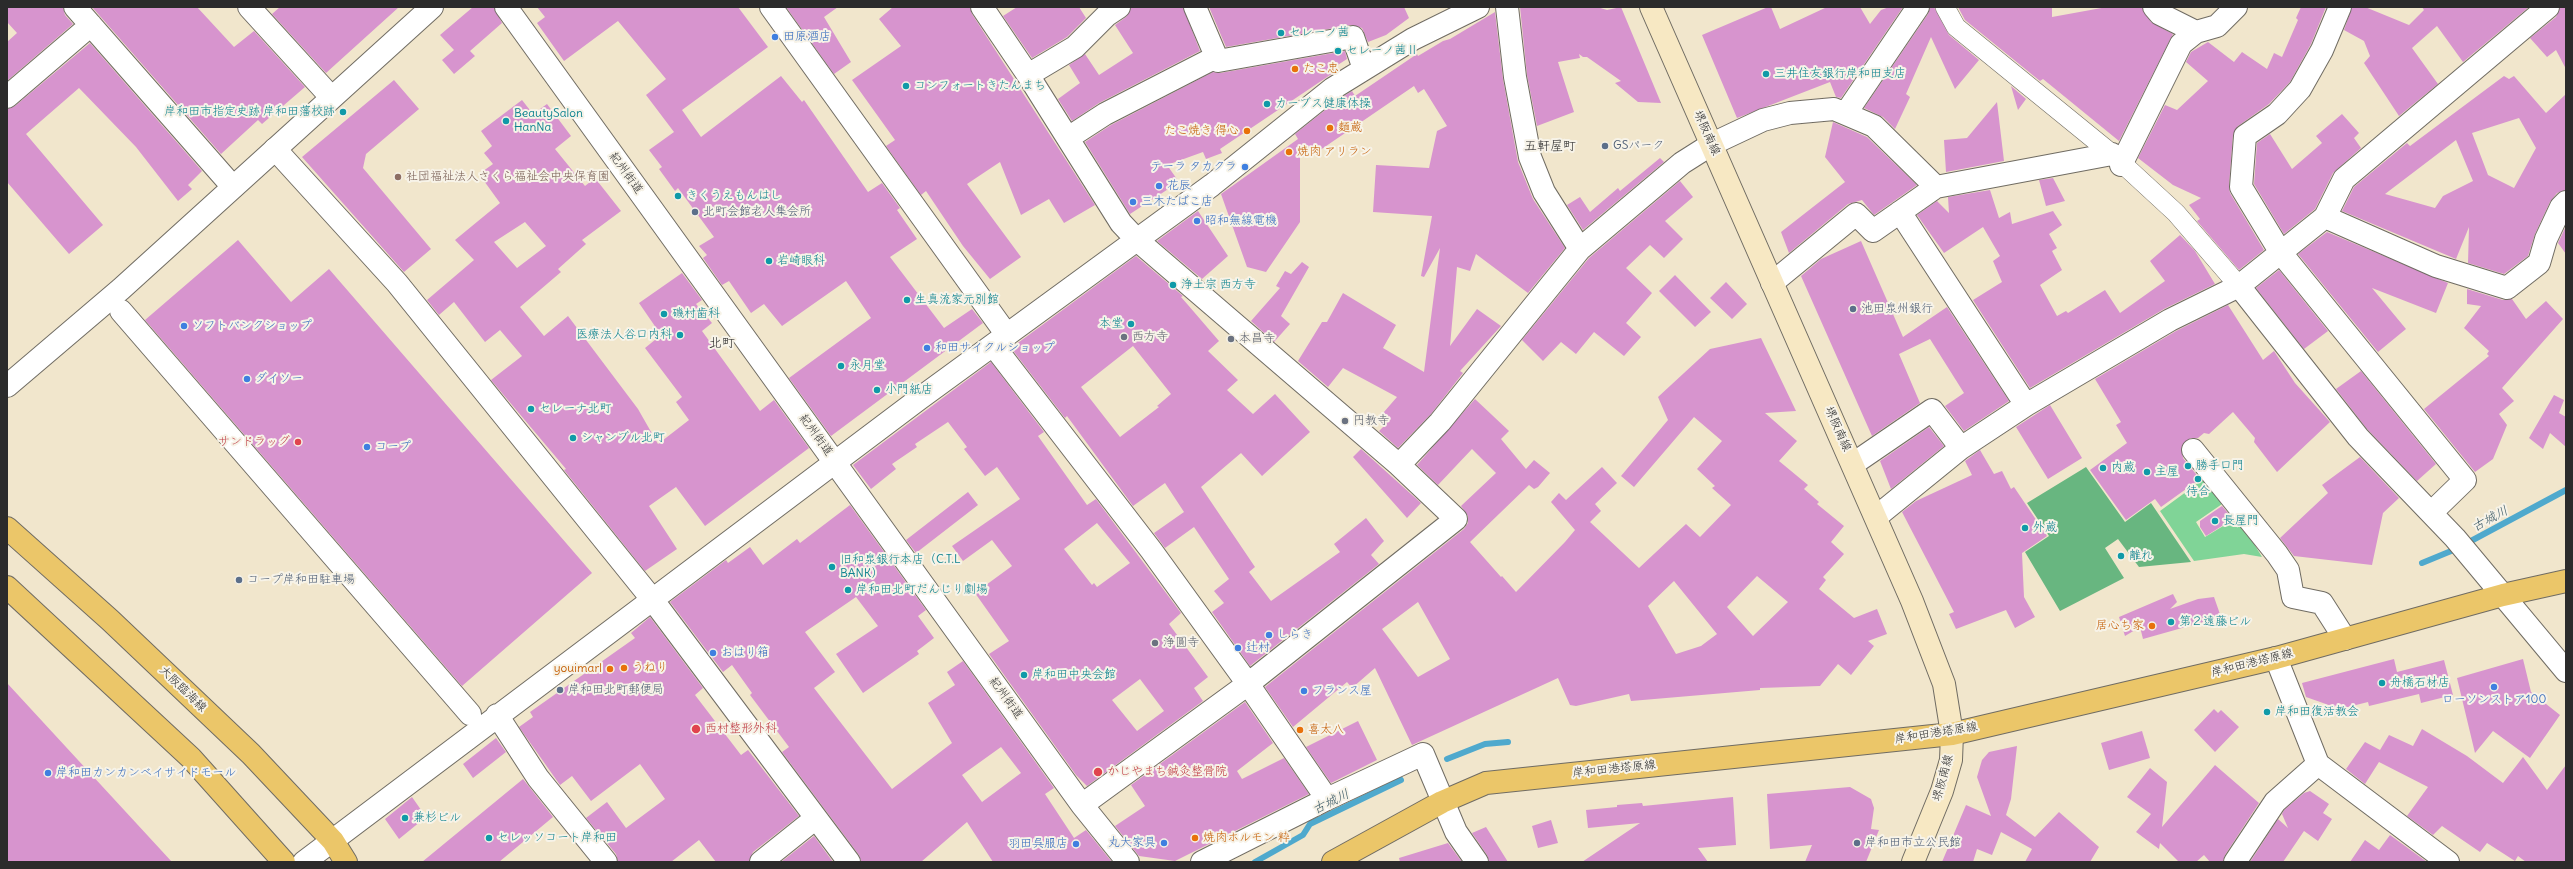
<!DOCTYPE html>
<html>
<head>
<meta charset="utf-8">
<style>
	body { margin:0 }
	#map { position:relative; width:2573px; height:869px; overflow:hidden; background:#f1e6cc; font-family:Delius,sans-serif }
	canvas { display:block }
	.frame { position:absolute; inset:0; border:8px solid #2b2b2b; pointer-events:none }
</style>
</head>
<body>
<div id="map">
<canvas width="2573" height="869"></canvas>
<div class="frame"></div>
</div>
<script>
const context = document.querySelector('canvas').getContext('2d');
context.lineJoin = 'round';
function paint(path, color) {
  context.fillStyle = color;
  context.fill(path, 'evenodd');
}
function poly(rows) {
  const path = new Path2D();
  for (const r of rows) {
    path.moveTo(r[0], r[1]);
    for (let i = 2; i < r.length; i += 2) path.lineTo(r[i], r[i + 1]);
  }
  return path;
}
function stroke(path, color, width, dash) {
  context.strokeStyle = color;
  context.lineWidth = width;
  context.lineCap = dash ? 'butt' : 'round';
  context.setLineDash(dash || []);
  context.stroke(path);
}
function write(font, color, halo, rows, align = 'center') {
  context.font = font + ' Delius,"Klee One",sans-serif';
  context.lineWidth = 4;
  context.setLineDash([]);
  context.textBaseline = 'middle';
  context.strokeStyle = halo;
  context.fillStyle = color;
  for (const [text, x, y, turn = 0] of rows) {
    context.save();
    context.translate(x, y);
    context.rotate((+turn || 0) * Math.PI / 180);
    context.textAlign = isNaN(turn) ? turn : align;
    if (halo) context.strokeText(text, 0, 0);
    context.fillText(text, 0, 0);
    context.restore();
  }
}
paint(poly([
	[2205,478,2225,502,2196,522,2205,537,2238,517,2262,557,2244,554,2194,561,2160,511]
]), '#80d497');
paint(poly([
	[2086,467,2125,522,2151,503,2191,562,2139,567,2118,539,2105,548,2124,578,2060,611,2025,552,2049,536,2027,503]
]), '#68b680');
stroke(poly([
	[2422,563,2456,549,2566,490],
	[1447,759,1485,744,1508,742],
	[1255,862,1303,835,1310,824,1401,780]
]), '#4fa9cd', 6);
paint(poly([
	[7,7,63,7,65,15,73,24,7,81,7,42,17,33,7,22],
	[92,7,197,7,234,47,254,31,305,87,262,124,258,120,221,154],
	[280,7,399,7,326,73,272,14],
	[473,7,494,7,502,23,470,51,475,56,454,74,442,60,454,50,440,35],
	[537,7,738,7,768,47,682,110,701,137,781,76,802,102,804,100,868,192,882,183,900,208,897,210,917,239,890,257,944,328,972,309,983,323,831,436,789,378,871,318,846,281,782,326,764,304,751,313,729,281,722,285,703,258,707,255,699,246,714,237,678,188,675,191,659,169,662,167,649,150,674,132,646,95,666,79,618,21,564,61,537,23,545,17],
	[786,7,838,7,824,17,851,62,834,74],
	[893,7,970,7,972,14,1095,205,1064,223,1049,199,1021,215,1000,162,967,184,1021,257,990,279,963,246,926,191,921,195,886,146,895,140,852,80,901,46,879,19],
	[1017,7,1079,7,1086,18,1067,37,1032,58,1003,16],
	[1131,7,1183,7,1200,51,1099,103,1072,121,1058,99,1080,83,1069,65,1085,54,1099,75,1133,53,1115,25,1126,17],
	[1209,7,1404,7,1409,18,1386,35,1368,42,1362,28,1351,25,1226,47],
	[1520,7,1597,7,1607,10,1621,7,1661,103,1638,102,1615,83,1621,81,1587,57,1583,57,1579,54,1580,58,1558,62,1574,112,1537,126,1527,75],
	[1768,7,1771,7,1780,29,1827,7,1860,7,1870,24,1881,10,1889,7,1903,7,1841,98,1836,97,1830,82,1737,118,1702,35],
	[1930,7,1934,7,1949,35,1979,60,1955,89,1931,37,1906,94,1910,97,1895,129,1883,117,1864,108,1928,14],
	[1958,7,2052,7,2052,17,2107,7,2142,7,2151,22,2173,34,2119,141,2043,79,2040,81,1965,20],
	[2301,7,2326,7,2311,44,2290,82,2269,104,2238,126,2233,135,2229,186,2230,193,2264,250,2239,270,2197,221,2200,219,2189,205,2201,198,2173,185,2138,158,2165,105,2177,110,2208,81,2186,62,2191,52,2208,42,2234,62,2242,52,2267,69,2274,53,2282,57,2298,20,2296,18],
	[2352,7,2365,7,2409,25,2424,10,2422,7,2529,7,2463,62,2437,26,2412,48,2438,84,2399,116,2364,63,2370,56,2364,41,2344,30],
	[2560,7,2566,7,2566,69,2556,50,2547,57,2530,38,2556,17],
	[1495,12,1503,79,1518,162,1533,199,1565,248,1528,293,1476,254,1470,271,1457,267,1450,346,1477,309,1501,326,1460,371,1463,373,1431,414,1398,448,1379,431,1384,426,1377,420,1397,397,1343,368,1328,387,1298,361,1322,322,1327,322,1343,293,1396,325,1383,348,1424,372,1440,248,1424,277,1421,276,1432,216,1373,212,1376,165,1429,168,1437,131,1447,126,1424,89,1418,93,1414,86,1310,157,1300,157,1300,222,1266,272,1247,267,1221,194,1298,139,1295,134,1339,99,1352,91,1355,96,1417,54,1418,56,1443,41,1450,39],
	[90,43,202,171,188,185,192,189,178,201,136,147,79,88,26,134,103,225,69,254,7,182,7,109,15,106],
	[1345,51,1347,59,1333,68,1336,71,1220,149,1222,153,1206,159,1203,152,1167,165,1179,182,1130,214,1085,142,1111,125,1213,72,1220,73],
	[2504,76,2509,79,2514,76,2546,113,2566,94,2566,190,2557,193,2550,202,2535,234,2528,256,2504,274,2468,263,2469,227,2456,259,2342,211,2354,187,2407,143,2410,146],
	[2519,118,2536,148,2514,188,2488,175,2472,133],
	[2456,140,2473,181,2443,196,2435,208,2385,194],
	[394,80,419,109,366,154,363,168,431,249,404,272,302,157],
	[2011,86,2026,99,2018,110],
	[522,100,533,114,547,104,571,136,555,149,585,186,595,178,621,211,582,240,586,244,558,269,561,272,520,307,544,336,568,316,638,409,658,444,689,420,676,402,682,397,645,348,661,335,639,303,682,273,702,300,696,304,712,323,702,331,760,411,774,400,809,448,705,526,676,487,649,506,677,549,645,571,564,470,566,469,491,380,522,356,500,330,485,342,454,302,439,315,427,300,474,260,455,240,500,203,479,174,493,164,484,153,492,146,481,131],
	[525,222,546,246,517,268,494,242],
	[1997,102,2004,161,1946,172,1944,140,1967,138],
	[2342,114,2359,133,2354,138,2361,148,2333,173,2315,209,2284,234,2254,184,2257,143,2270,134,2292,169,2322,143,2316,136],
	[1833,122,1867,137,1917,185,1874,215,1862,200,1848,204,1789,253,1781,232,1845,182,1825,157],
	[1660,158,1664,162,1583,230,1567,205,1580,197,1590,212,1618,188,1620,191],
	[2053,178,2065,201,2046,206,2039,180],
	[1680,181,1693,197,1665,221,1683,239,1664,258,1650,245,1626,268,1652,293,1626,323,1641,337,1624,356,1594,332,1576,354,1561,342,1543,361,1522,340,1589,258],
	[1990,190,1999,218,2010,212,2012,224,2053,211,2062,225,2049,234,2057,248,2052,251,2062,270,2040,285,2057,316,2066,311,2068,313,2105,290,2120,313,2165,281,2150,261,2180,235,2195,251,2215,284,2164,309,2030,388,1973,300,2002,282,1993,261,2000,256,1983,227,1944,253,1917,215,1937,201,1949,213,1948,197],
	[1198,211,1228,256,1202,279,1157,241],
	[2566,226,2566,254,2558,243],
	[2327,232,2448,283,2436,313,2372,288,2406,329,2378,352,2298,254],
	[238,240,291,302,329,269,592,573,462,686,145,320],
	[1861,241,1903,337,1947,307,2009,401,1964,431,1945,406,1964,393,1930,339,1899,354,1920,403,1872,436,1801,276,1821,259],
	[1136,256,1183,296,1181,297,1188,305,1219,341,1208,351,1238,380,1227,390,1253,414,1275,394,1310,432,1262,476,1241,453,1201,487,1255,567,1249,572,1271,601,1340,552,1334,544,1366,518,1384,541,1371,555,1379,564,1250,666,1212,612,1224,603,1214,591,1229,579,1194,527,1165,548,1154,533,1184,512,1165,483,1133,506,1067,416,1065,418,1011,348],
	[1133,346,1171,394,1157,406,1159,407,1120,437,1081,387],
	[1302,262,1309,267,1281,316,1290,324,1274,342,1251,321,1280,288,1276,286,1285,271,1291,274],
	[2279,270,2328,331,2304,349,2256,288],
	[1675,275,1711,312,1695,327,1659,291],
	[1726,282,1747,304,1732,319,1710,298],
	[2467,289,2503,300,2512,299,2526,319,2546,301,2563,319,2502,388,2514,401,2499,414,2507,425,2493,459,2475,472,2424,409,2489,356,2487,354,2489,351,2464,328,2481,306,2467,304],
	[2228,305,2263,360,2274,351,2295,383,2330,422,2277,472,2254,442,2255,438,2233,412,2209,434,2204,433,2198,438,2191,438,2182,445,2183,458,2200,479,2161,507,2155,499,2126,520,2090,470,2127,443,2116,425,2121,422,2095,379,2176,331],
	[1761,338,1796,411,1765,413,1797,441,1779,461,1808,485,1804,489,1819,502,1817,504,1844,526,1831,542,1844,554,1823,577,1826,580,1819,589,1854,618,1877,609,1887,634,1868,641,1874,646,1851,675,1838,664,1820,686,1760,688,1760,690,1631,701,1629,694,1576,706,1570,705,1558,678,1412,745,1375,668,1352,688,1347,682,1293,727,1265,687,1464,529,1468,523,1468,516,1461,506,1496,473,1472,449,1438,485,1417,465,1475,399,1509,431,1501,439,1526,469,1534,460,1550,473,1538,487,1534,489,1529,485,1470,542,1501,577,1502,576,1516,592,1565,542,1575,530,1551,502,1559,493,1566,500,1602,467,1617,483,1595,504,1601,511,1590,522,1639,568,1686,524,1700,537,1731,505,1712,488,1715,486,1697,469,1722,441,1694,417,1634,487,1621,476,1668,420,1658,397,1710,349],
	[1757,576,1788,602,1753,636,1727,607],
	[1674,581,1717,634,1701,646,1676,654,1648,606],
	[1418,602,1450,659,1418,677,1382,629],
	[991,362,1044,432,1038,436,1087,505,1096,499,1181,613,1169,624,1208,677,1194,688,1203,701,1087,786,1076,775,989,654,1009,641,975,593,1012,566,992,540,963,561,952,546,1020,499,997,467,985,476,964,449,967,447,948,422,915,444,917,447,892,464,896,469,871,489,853,465],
	[1097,523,1130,563,1097,587,1094,583,1092,585,1064,549],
	[1140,679,1164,711,1137,731,1112,700],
	[2361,371,2436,464,2417,481,2367,429,2336,389],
	[2554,395,2564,400,2559,413,2566,417,2566,447,2550,433,2543,449,2529,438],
	[2050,405,2082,458,2048,479,2016,427],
	[1929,427,1944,446,1891,489,1880,461],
	[1361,449,1421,503,1407,518,1353,457],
	[1980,450,1994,474,2002,471,2011,489,2014,487,2047,536,2022,553,2024,597,2035,617,2015,628,2006,610,1956,629,1949,614,1954,612,1902,512,1916,501,1972,475,1965,461],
	[2360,457,2399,498,2383,513,2372,565,2294,556,2280,538,2328,493,2322,485],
	[968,492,978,505,916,553,906,540],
	[850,505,926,610,918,616,934,638,917,651,919,654,863,693,836,654,878,626,856,597,805,632,835,672,814,688,892,789,952,743,928,703,955,685,947,672,963,661,1054,788,1045,794,1074,838,1086,830,1112,862,993,862,967,822,921,862,861,862,859,855,782,752,789,747,750,695,752,693,732,665,723,672,670,602,726,560,728,563,750,547,763,565,797,539,800,543],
	[1001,747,1021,773,982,802,962,775],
	[2222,506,2233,519,2206,536,2200,527,2200,521],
	[2173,594,2177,602,2170,609,2198,599,2214,597,2221,617,2143,639,2140,627,2125,636,2119,617],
	[650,617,703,688,695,695,741,755,748,750,799,816,753,852,749,862,716,862,699,840,671,862,618,862,616,854,586,818,607,802,626,828,665,799,640,764,591,801,572,776,560,785,519,727,533,717,530,712,635,638,631,633],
	[2394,659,2397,672,2444,660,2453,695,2421,703,2419,694,2369,706,2368,702,2340,709,2306,697,2302,683],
	[2523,659,2531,692,2560,715,2530,758,2493,731,2475,753,2457,678],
	[7,683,172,862,7,862],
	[1245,702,1273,743,1237,771,1242,779,1284,758,1309,794,1175,861,1139,856,1115,826,1145,806,1131,785],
	[2214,709,2218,713,2221,710,2239,727,2215,752,2194,730],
	[1358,721,1377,760,1331,783,1306,747],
	[2422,729,2467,756,2503,783,2523,757,2547,790,2566,765,2566,862,2526,862,2518,856,2515,861,2487,843,2480,852,2442,826,2433,835,2407,816,2428,787,2379,762,2365,784,2346,769,2365,742,2380,750,2389,735,2413,746],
	[2142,731,2150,758,2109,770,2101,743],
	[496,738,506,752,473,778,463,764],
	[2017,746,2011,799,2006,815,2035,837,2059,812,2099,847,2090,862,2025,862,2032,849,2001,832,1992,855,1977,849,1973,862,1942,862,1966,805,1991,816,1977,777,1982,760,1989,752],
	[2215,765,2259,803,2225,855,2223,862,2210,862,2204,855,2196,862,2179,862,2160,843,2159,849,2136,832,2151,814,2127,797,2150,768,2167,782,2162,827],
	[523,779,553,817,499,862,422,862],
	[1850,787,1871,799,1874,808,1871,829,1879,830,1866,862,1805,862,1812,845,1770,849,1767,794],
	[2310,791,2329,804,2323,813,2332,819,2318,841,2304,831,2283,862,2250,862,2278,819,2288,828,2282,814,2284,810,2304,793],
	[412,797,426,817,399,839,385,819],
	[1733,797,1736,845,1698,848,1708,862,1582,862,1640,823,1588,828,1586,810,1617,807,1617,805,1642,803,1643,806],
	[1551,820,1558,843,1538,848,1532,826],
	[1486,827,1508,862,1489,862,1487,855,1472,833],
	[2390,835,2427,862,2350,862,2365,840,2379,850],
	[814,836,833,862,781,862],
	[1448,843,1462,862,1400,862,1399,858]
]), '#d794ce');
const pedestrian = poly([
	[1945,7,1956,27,2112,154,2176,213,2239,286]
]);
const minor = poly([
	[75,7,233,187],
	[249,7,331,97],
	[506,7,1082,805,1128,862],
	[771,7,1007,335],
	[982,7,1028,75,1121,223,1137,240,1399,465,1456,519,1248,684,1082,805],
	[1195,7,1218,61,1353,37,1364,69],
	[1507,7,1515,77,1530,157,1544,192,1580,249],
	[2154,7,2160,14,2196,32],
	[2340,7,2322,50,2300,89,2277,114,2245,136,2241,187,2281,253,2465,480,2432,512],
	[1028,75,1075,47,1107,15,1119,7],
	[7,97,91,25],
	[1846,113,1918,7],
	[1068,138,1105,114,1216,57],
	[275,149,397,283,652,599,849,862],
	[2121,165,2181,44,2196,32,2217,26,2236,7],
	[1900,212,2026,405],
	[2325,217,2436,266,2507,288,2539,263,2546,239,2561,207,2566,202],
	[1772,283,1856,214,1873,231,1936,187,2112,154],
	[2239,286,2358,437,2455,538,2566,671],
	[121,311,470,714],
	[993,345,1151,550,1248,684,1327,799],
	[2193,450,2277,554,2288,570,2293,597,2322,603,2345,639],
	[1853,464,1932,410,1961,448],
	[1399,465,1440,422,1580,249,1682,163,1712,144,1763,120,1790,113,1834,109,1874,126,1936,187],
	[1876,517,1961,448,2026,405,2170,320,2239,286,2325,217,2344,179,2548,7],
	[2276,658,2318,764,2448,862],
	[497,715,538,778,606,862],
	[304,862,919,399,1212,185,1332,89,1413,39,1478,7],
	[761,862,816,818],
	[1202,862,1327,799,1423,754,1456,832,1477,862],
	[2235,862,2275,802,2318,764]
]);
const tertiary = poly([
	[7,386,121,289,432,7]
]);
const secondary = poly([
	[1651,7,1912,601,1944,684,1952,734,1951,760,1942,791,1913,862]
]);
const primary = poly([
	[7,528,110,620,251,754,333,841,346,862],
	[7,587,191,758,284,862],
	[1333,862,1442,802,1486,783,1952,734,2276,658,2503,595,2566,581]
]);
stroke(pedestrian, '#706c63', 20);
stroke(minor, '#706c63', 24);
stroke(tertiary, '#706c63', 24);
stroke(secondary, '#706c63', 24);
stroke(primary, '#706c63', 24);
stroke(pedestrian, '#fff', 19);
stroke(minor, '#fff', 22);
stroke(tertiary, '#fff', 22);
stroke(secondary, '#f7e8c3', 22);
stroke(primary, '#ebc669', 22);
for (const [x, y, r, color] of [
	[1281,33,4,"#0f9aa8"],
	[775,37,4,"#3f7fe0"],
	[1338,51,4,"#0f9aa8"],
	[1295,69,4,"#e8710a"],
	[1766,74,4,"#0f9aa8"],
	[906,86,4,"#0f9aa8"],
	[1267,104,4,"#0f9aa8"],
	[343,112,4,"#0f9aa8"],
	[506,121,4,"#0f9aa8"],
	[1330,128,4,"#e8710a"],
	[1247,131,4,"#e8710a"],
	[1605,146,4,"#5c6f8a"],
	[1289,152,4,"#e8710a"],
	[1245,167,4,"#3f7fe0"],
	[398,177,4,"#8d6e63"],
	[1159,186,4,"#3f7fe0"],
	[678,196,4,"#0f9aa8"],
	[1133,202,4,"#3f7fe0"],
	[695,212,4,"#5c6f8a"],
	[1197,221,4,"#3f7fe0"],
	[769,261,4,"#0f9aa8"],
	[1173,285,4,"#0f9aa8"],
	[907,300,4,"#0f9aa8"],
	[1853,309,4,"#5c6f8a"],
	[664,314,4,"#0f9aa8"],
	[1131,324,4,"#0f9aa8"],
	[184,326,4,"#3f7fe0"],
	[680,335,4,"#0f9aa8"],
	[1124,337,4,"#6b7280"],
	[1231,339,4,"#6b7280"],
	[927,348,4,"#3f7fe0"],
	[841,366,4,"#0f9aa8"],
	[247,379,4,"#3f7fe0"],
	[877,390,4,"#0f9aa8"],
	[531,409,4,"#0f9aa8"],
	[1345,421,4,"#6b7280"],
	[573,438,4,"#0f9aa8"],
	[298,442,4,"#e0444e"],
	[367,447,4,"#3f7fe0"],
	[2188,466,4,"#0f9aa8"],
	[2103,468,4,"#0f9aa8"],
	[2147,472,4,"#0f9aa8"],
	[2198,479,4,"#0f9aa8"],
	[2215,521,4,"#0f9aa8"],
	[2025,528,4,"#0f9aa8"],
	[2121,556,4,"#0f9aa8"],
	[832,567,4,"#0f9aa8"],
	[239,580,4,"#5c6f8a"],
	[848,590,4,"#0f9aa8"],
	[2171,622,4,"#0f9aa8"],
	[2152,626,4,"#e8710a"],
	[1269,635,4,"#3f7fe0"],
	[1155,643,4,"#6b7280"],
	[1238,648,4,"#3f7fe0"],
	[713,653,4,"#3f7fe0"],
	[624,668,4,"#e8710a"],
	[610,669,4,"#e8710a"],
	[1024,675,4,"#0f9aa8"],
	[2382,683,4,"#0f9aa8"],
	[2494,687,4,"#3f7fe0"],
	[560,690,4,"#5c6f8a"],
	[1304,691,4,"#3f7fe0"],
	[2267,712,4,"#0f9aa8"],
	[696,729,5,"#e0444e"],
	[1300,730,4,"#e8710a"],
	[1098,772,5,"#e0444e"],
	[48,773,4,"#3f7fe0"],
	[405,818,4,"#0f9aa8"],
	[489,838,4,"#0f9aa8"],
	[1195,838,4,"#e8710a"],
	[1164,843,4,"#3f7fe0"],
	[1857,843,4,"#5c6f8a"],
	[1076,844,4,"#3f7fe0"]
]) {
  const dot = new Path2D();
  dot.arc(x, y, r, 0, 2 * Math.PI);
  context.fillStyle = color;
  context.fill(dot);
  stroke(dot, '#f7f3e8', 1.5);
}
write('12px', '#0d838f', '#f7f3e8', [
	["セレーノ茜",1289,33],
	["セレーノ茜Ⅱ",1346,51],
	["三井住友銀行岸和田支店",1774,74],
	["コンフォートきたんまち",914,86],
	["カーブス健康体操",1275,104],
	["岸和田市指定史跡 岸和田藩校跡",335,112,"right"],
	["BeautySalon",514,114],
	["HanNa",514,128],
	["きくうえもんはし",686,196],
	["岩崎眼科",777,261],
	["浄土宗 西方寺",1181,285],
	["生真流家元別館",915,300],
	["磯村歯科",672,314],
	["本堂",1123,324,"right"],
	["医療法人谷口内科",672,335,"right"],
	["永月堂",849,366],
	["小門紙店",885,390],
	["セレーナ北町",539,409],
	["シャンブル北町",581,438],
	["勝手口門",2196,466],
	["内蔵",2111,468],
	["主屋",2155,472],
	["待合",2198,492,"center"],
	["長屋門",2223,521],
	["外蔵",2033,528],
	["離れ",2129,556],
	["旧和泉銀行本店（C.T.L",840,560],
	["BANK）",840,574],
	["岸和田北町だんじり劇場",856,590],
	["第２遠藤ビル",2179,622],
	["岸和田中央会館",1032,675],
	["舟橋石材店",2390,683],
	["岸和田復活教会",2275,712],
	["兼杉ビル",413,818],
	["セレッソコート岸和田",497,838]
], 'left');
write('12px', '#366cbe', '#f7f3e8', [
	["田原酒店",783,37],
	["テーラ タカクラ",1237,167,"right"],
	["花辰",1167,186],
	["三木たばこ店",1141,202],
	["昭和無線電機",1205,221],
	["ソフトバンクショップ",192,326],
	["和田サイクルショップ",935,348],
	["ダイソー",255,379],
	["コープ",375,447],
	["しらき",1277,635],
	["辻村",1246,648],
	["おはり箱",721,653],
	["フランス屋",1312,691],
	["ローソンストア100",2494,700,"center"],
	["岸和田カンカンベイサイドモール",56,773],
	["丸大家具",1156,843,"right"],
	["羽田呉服店",1068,844,"right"]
], 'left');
write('12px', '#c56008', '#f7f3e8', [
	["たこ忠",1303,69],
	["麵蔵",1338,128],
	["たこ焼き 得心",1239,131,"right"],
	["焼肉 アリラン",1297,152],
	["居心ち家",2144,626,"right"],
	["うねり",632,668],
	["youimarl",602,669,"right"],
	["喜太八",1308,730],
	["焼肉ホルモン 粋",1203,838]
], 'left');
write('12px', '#2b2b2b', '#f7f3e8', [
	["堺阪南線",1707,133,66],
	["紀州街道",626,173,54],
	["堺阪南線",1838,429,66],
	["紀州街道",816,435,54],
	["岸和田港塔原線",2252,663,-14],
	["大阪臨海線",183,689,44],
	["紀州街道",1006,698,54],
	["岸和田港塔原線",1936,733,-9],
	["岸和田港塔原線",1614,769,-6],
	["堺阪南線",1943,778,-75]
]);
write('12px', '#4e5e75', '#f7f3e8', [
	["GSパーク",1613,146],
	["北町会館老人集会所",703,212],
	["池田泉州銀行",1861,309],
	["コープ岸和田駐車場",247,580],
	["岸和田北町郵便局",568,690],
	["岸和田市立公民館",1865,843]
], 'left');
write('12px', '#785e54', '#f7f3e8', [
	["社団福祉法人さくら福祉会中央保育園",406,177]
], 'left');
write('12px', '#5b616d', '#f7f3e8', [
	["西方寺",1132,337],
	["本昌寺",1239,339],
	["円教寺",1353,421],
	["浄圓寺",1163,643]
], 'left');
write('12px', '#be3a42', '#f7f3e8', [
	["サンドラッグ",290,442,"right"],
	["西村整形外科",705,729],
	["かじやまち鍼灸整骨院",1107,772]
], 'left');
write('13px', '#2b2b2b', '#f7f3e8', [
	["五軒屋町",1550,146],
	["北町",722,343]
]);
write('italic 13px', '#385764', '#f7f3e8', [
	["古城川",2490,519,-28],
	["古城川",1331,802,-26]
]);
</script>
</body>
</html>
